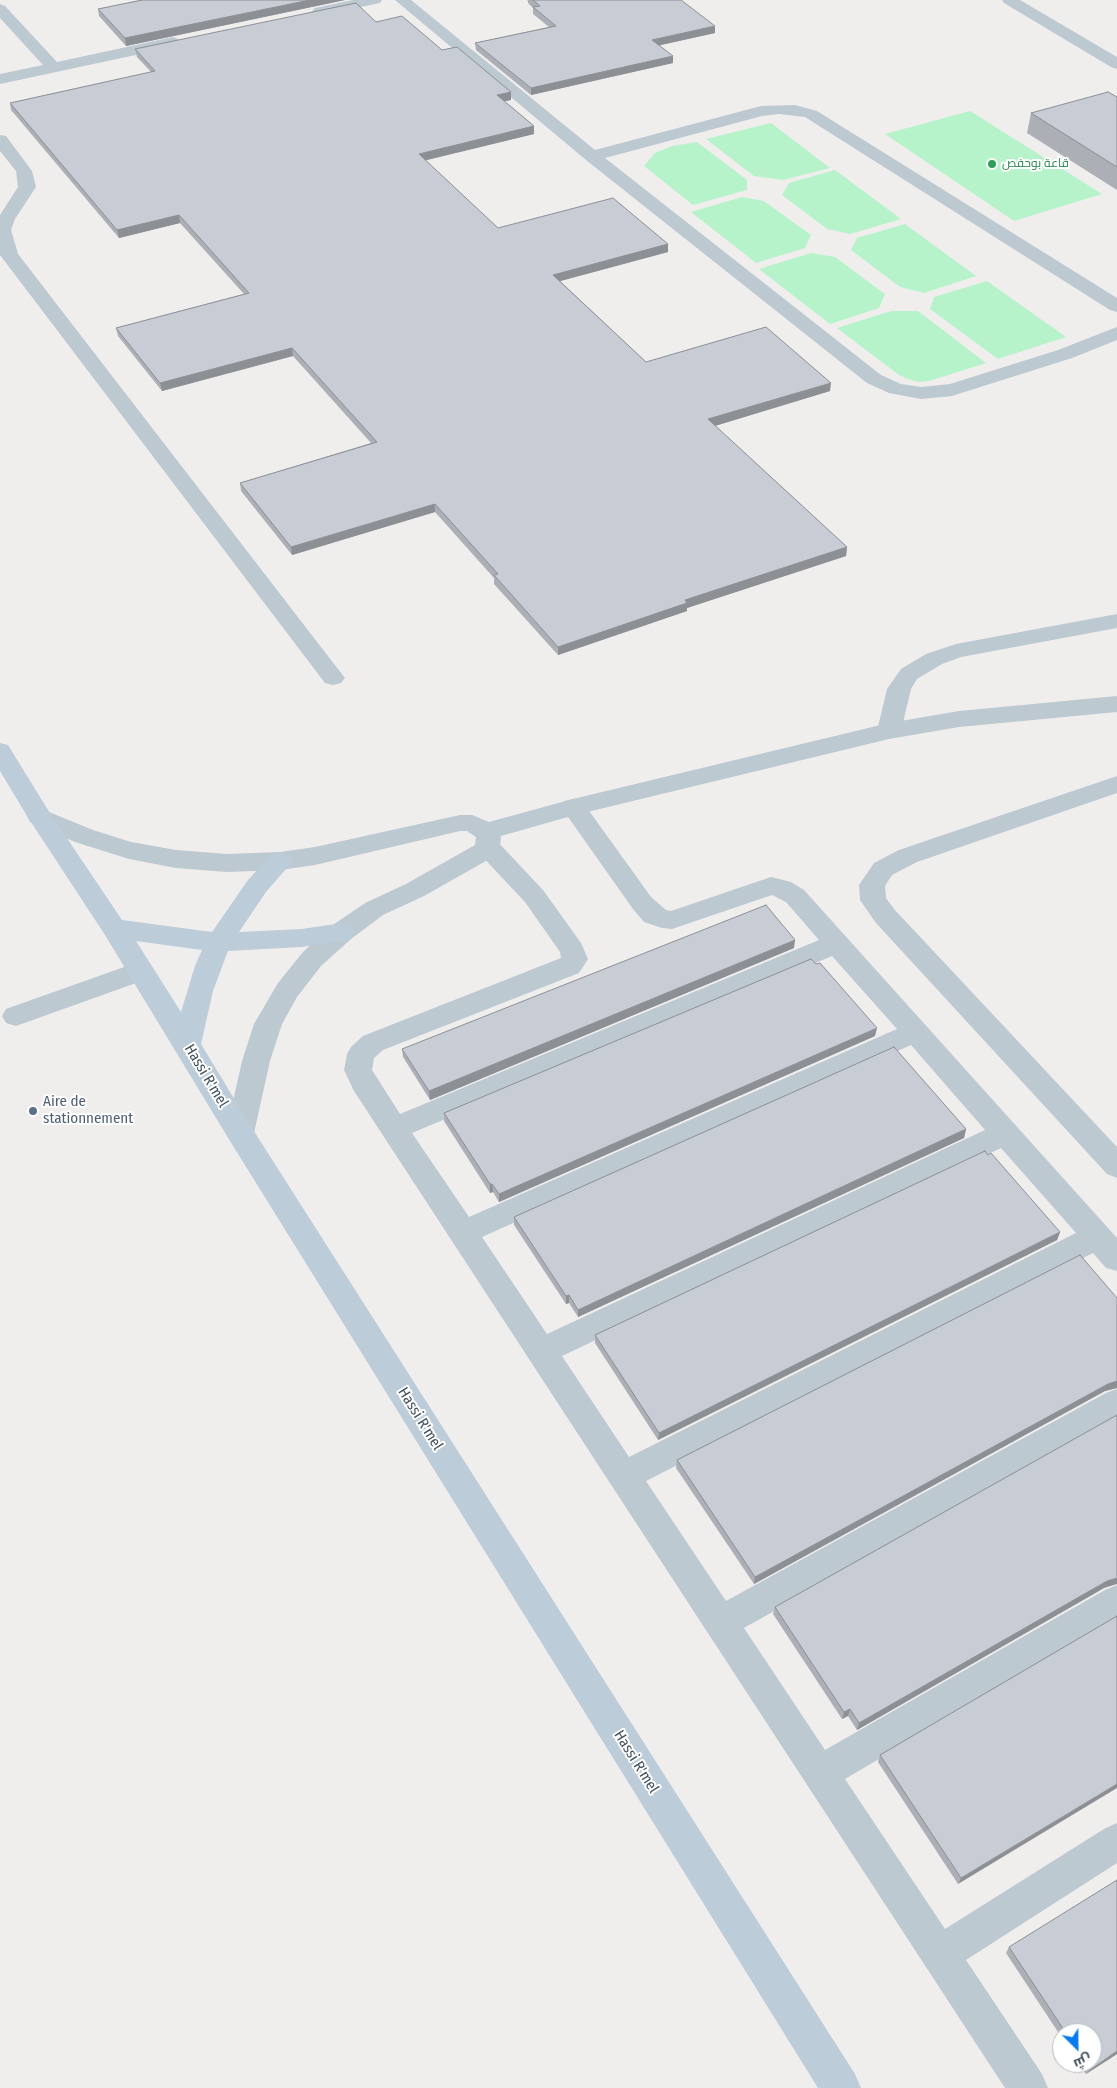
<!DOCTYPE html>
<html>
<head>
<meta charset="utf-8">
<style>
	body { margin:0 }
	#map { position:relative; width:1117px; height:2088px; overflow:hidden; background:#f0eded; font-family:"Fira Sans Condensed",Cairo,sans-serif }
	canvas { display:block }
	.north { position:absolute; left:1052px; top:2023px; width:50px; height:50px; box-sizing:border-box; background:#fff; border:1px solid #b4babe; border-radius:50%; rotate:157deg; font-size:14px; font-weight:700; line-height:20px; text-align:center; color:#43525c }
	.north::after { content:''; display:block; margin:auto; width:18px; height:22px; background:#067bf1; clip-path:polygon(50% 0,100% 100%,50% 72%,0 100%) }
</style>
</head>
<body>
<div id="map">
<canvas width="1117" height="2088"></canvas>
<div class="north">ش</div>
</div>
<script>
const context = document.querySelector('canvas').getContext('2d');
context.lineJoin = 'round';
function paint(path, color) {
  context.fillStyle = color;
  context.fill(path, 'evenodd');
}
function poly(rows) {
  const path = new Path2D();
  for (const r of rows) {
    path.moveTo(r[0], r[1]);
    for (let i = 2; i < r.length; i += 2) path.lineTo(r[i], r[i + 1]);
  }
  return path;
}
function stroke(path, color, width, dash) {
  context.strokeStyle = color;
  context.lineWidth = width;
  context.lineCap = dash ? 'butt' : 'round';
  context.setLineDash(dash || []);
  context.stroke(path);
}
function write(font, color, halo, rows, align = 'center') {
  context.font = font + ' "Fira Sans Condensed",Cairo,sans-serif';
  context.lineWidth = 4;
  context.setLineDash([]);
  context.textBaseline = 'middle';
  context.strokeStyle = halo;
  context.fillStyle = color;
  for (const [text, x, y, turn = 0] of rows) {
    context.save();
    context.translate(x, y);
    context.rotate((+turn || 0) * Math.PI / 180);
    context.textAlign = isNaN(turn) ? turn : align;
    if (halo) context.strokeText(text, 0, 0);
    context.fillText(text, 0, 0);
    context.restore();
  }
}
paint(poly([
	[970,111,1102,194,1014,221,885,134],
	[771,123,830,168,783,180,754,176,706,139],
	[697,142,747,180,747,190,693,205,644,166,655,153,672,146],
	[835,170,901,219,850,234,827,229,782,195,789,183],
	[742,197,764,201,811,235,805,248,756,263,691,212],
	[905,224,976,276,924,293,900,287,851,250,857,238],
	[811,253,835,257,885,294,879,308,830,324,759,269],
	[987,281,1066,337,998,359,930,309,934,297],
	[891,311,918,311,986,363,929,381,919,382,908,379,899,375,837,328]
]), '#b6f3ca');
paint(poly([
	[1117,614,1117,628,961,657,942,664,917,679,911,689,901,731,897,736,889,739,881,736,877,731,887,689,901,669,926,654,956,644,1117,614],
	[573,799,582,801,651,897,666,910,671,911,771,877,791,882,804,890,1117,1238,1117,1271,1106,1268,1093,1253,646,1481,726,1601,1106,1393,1117,1389,1117,1419,744,1628,825,1750,1105,1590,1117,1585,1117,1619,845,1779,945,1929,1104,1829,1117,1823,1117,1863,966,1960,1042,2074,1048,2088,1005,2088,354,1091,344,1070,347,1054,351,1047,363,1036,561,958,560,952,525,902,478,852,474,846,478,840,487,837,496,840,543,890,581,943,588,959,579,973,383,1050,374,1058,372,1070,400,1114,819,940,786,902,772,895,672,929,662,928,644,922,633,909,561,807,564,801,573,799],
	[832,956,897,1029,469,1217,412,1133,832,956],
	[911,1045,985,1130,547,1334,482,1237,911,1045],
	[1001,1148,1076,1233,629,1457,562,1356,1001,1148],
	[141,961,150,964,154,971,150,978,16,1026,6,1023,2,1016,6,1009,141,961]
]), '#bcc9d1');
paint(poly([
	[353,0,382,0,380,3,375,4,320,16,315,14,312,11,315,8,353,0],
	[395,0,411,0,595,150,761,106,795,105,817,111,1117,298,1117,312,1110,310,805,117,779,114,762,116,605,158,881,375,901,384,921,387,950,384,1058,350,1117,327,1117,340,1072,358,952,396,921,399,889,393,867,383,586,160,395,0],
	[1002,0,1020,0,1117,57,1117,69,1111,67,1004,3,1002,0],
	[0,4,5,6,57,62,173,37,178,39,181,42,178,45,173,47,0,84,0,74,43,65,0,18,0,4],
	[0,135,6,136,32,171,36,187,15,219,11,230,18,254,341,673,345,678,341,683,333,685,325,683,0,255,0,215,18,187,16,171,0,151,0,135],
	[1117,776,1117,793,917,862,892,875,885,886,886,898,894,909,1117,1147,1117,1178,1107,1174,876,923,860,900,859,885,874,863,899,850,1117,776]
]), '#bcc9d1');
paint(poly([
	[1117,696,1117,712,959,727,889,739,575,815,501,836,500,846,493,857,424,896,383,915,351,939,321,966,297,997,282,1024,270,1061,254,1133,250,1141,240,1144,230,1141,226,1133,242,1061,254,1024,278,983,303,952,333,925,365,903,406,884,475,845,476,837,467,831,460,831,315,865,280,870,227,872,176,868,129,859,75,842,30,822,27,816,30,810,39,808,93,830,131,842,176,850,227,854,280,852,315,847,460,815,472,815,489,822,573,799,889,723,959,711,1117,696]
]), '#bcc9d1');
paint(poly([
	[0,743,8,745,48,810,122,920,212,932,248,880,271,855,280,852,289,855,293,861,266,892,239,932,302,929,342,923,351,925,355,932,351,939,342,941,302,947,228,951,213,991,201,1044,250,1125,855,2074,861,2088,818,2088,230,1141,105,935,27,816,0,771,0,743],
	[136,941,202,950,195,966,181,1012,136,941]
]), '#bdccd9');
paint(poly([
	[142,0,345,0,126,46,99,16,98,9],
	[527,0,681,0,715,33,660,45,673,63,531,95,476,50,475,43,549,27,533,14,533,8,528,3,528,1],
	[376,22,442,50,511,92,511,100,504,101,534,126,534,134,425,160,498,228,668,244,668,252,560,281,646,362,830,391,715,426,847,547,846,556,687,608,687,611,558,655,494,584,494,578,435,512,292,555,241,491,240,483,371,443,293,356,162,391,118,336,116,328,244,294,180,223,119,238,11,110,10,103,151,72,137,57,135,49],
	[1117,97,1117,190,1027,133,1031,113],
	[794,948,430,1100,403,1057,402,1049],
	[875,1036,499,1202,493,1192,490,1193,444,1121,444,1113],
	[966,1129,964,1138,578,1317,569,1303,566,1304,514,1225,514,1217],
	[1060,1232,1057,1240,658,1440,595,1343,595,1335],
	[1117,1298,1117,1388,1105,1391,754,1584,676,1468,677,1460],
	[1104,1588,857,1730,848,1716,842,1719,773,1614,775,1607],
	[1117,1616,958,1884,878,1762,880,1755],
	[1009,1947,1117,2054,1086,2074,1078,2063,1092,2063,1092,2033,1062,2033,1062,2038,1006,1953]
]), '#acafb6');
paint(poly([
	[310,0,345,0,126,46,125,38],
	[715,26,715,33,652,47,652,40],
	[673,56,673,63,531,95,531,88],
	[511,92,511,100,497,103,497,95],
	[534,126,534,134,419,162,419,154],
	[179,215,180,223,119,238,117,230],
	[668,244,668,252,553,283,553,275],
	[292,348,293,356,162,391,160,383],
	[831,383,830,391,708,428,708,419],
	[435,504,435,512,292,555,291,547],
	[847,547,846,556,687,608,687,611,558,655,558,647,685,600],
	[795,940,794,948,430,1100,429,1091],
	[877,1028,875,1036,499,1202,499,1194],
	[966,1129,964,1138,578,1317,578,1310],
	[490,1184,492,1184,493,1192,490,1193],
	[1060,1232,1057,1240,658,1440,659,1433],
	[569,1295,569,1303,566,1304,566,1296],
	[1117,1381,1117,1388,1105,1391,754,1584,755,1577,1108,1384],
	[1117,1578,1117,1584,1104,1588,857,1730,859,1723,1107,1581],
	[850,1709,848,1716,842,1719,844,1712],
	[1117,1784,1117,1788,958,1884,961,1878],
	[1117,2051,1117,2054,1086,2074,1090,2070]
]), '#8c8f94');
const building = poly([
	[142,0,310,0,125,38,98,9,142,0],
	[533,0,681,0,715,26,652,40,673,56,531,88,475,43,556,26,533,7,540,6,533,0],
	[356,3,376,22,402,16,442,50,457,47,511,92,497,95,534,126,419,154,498,228,613,198,668,244,553,275,646,362,766,327,831,383,708,419,847,547,685,600,687,603,558,647,494,575,498,574,435,504,291,547,240,483,377,442,292,348,160,383,116,328,249,293,179,215,117,230,10,103,155,71,135,49,356,3],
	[1108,92,1117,97,1117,167,1031,113,1108,92],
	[766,905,795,940,429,1091,402,1049,766,905],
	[811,959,816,964,820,963,877,1028,499,1194,492,1184,490,1184,444,1113,811,959],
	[894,1047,966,1129,578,1310,569,1295,566,1296,514,1217,894,1047],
	[985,1151,988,1155,991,1153,1060,1232,659,1433,595,1335,985,1151],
	[1080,1255,1117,1298,1117,1381,1108,1384,755,1577,677,1460,1080,1255],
	[1117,1415,1117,1578,1107,1581,859,1723,850,1709,844,1712,775,1607,1117,1415],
	[1117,1616,1117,1784,961,1878,880,1755,1117,1616],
	[1117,1880,1117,2051,1090,2070,1085,2063,1092,2063,1092,2033,1066,2033,1009,1947,1117,1880]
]);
paint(building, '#c8ccd4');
stroke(building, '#8c8f94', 1);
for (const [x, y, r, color] of [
	[992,164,5,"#2e9e5b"],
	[33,1111,5,"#5c6f8a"]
]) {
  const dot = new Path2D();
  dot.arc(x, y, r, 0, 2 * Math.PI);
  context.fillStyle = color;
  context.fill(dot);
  stroke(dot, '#fff', 2);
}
write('12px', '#27864d', '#fff', [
	["قاعة بوحفص",1002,164]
], 'left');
write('15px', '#43525c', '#fff', [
	["Hassi R'mel",206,1076,59],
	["Hassi R'mel",420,1419,58],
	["Hassi R'mel",636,1762,58]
]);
write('15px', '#4e5e75', '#fff', [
	["Aire de",43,1102],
	["stationnement",43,1119]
], 'left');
</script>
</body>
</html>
